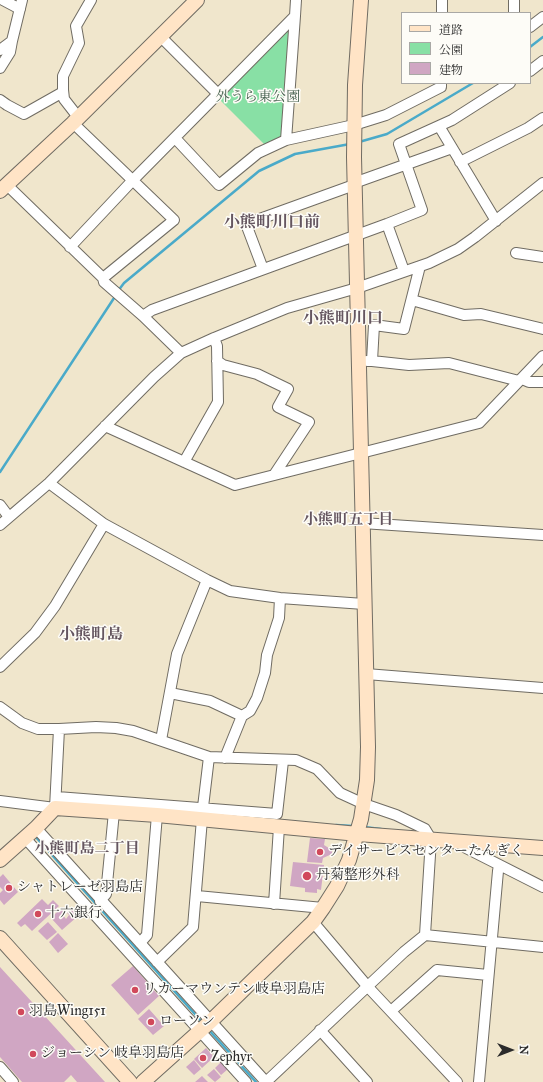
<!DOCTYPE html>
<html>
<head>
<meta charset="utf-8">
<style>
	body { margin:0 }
	#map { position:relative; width:543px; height:1082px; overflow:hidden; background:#f0e6cc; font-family:"IM FELL Great Primer","Noto Serif JP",serif }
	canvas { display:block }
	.legend { position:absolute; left:401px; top:12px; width:130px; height:72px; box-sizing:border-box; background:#fdfcf7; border:1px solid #a9a8a5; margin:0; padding:5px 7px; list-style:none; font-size:12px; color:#2b2b2b }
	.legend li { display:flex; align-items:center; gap:8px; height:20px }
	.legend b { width:20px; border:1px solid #a9a8a5 }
	.north { position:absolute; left:491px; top:1030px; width:40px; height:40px; -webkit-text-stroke:3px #fdfcf7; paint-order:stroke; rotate:90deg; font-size:11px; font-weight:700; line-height:16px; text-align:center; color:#2b2b2b }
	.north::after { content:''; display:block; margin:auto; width:14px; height:18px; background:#2b2b2b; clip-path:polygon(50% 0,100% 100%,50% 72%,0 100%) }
</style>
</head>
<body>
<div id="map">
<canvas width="543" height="1082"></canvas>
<ul class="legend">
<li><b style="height:5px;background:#ffe4c6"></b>道路</li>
<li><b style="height:11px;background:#88e0a5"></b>公園</li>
<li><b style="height:11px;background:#d0a6c3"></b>建物</li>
</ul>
<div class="north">N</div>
</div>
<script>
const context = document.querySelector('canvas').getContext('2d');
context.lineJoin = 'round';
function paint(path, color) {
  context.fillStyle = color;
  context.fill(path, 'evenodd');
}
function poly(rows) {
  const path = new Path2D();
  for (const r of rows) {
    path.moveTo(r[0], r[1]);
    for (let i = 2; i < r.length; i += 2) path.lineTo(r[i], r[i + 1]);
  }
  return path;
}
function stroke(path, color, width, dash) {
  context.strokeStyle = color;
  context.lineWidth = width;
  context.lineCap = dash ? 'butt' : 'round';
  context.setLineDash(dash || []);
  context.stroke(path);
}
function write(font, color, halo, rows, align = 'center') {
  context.font = font + ' "IM FELL Great Primer","Noto Serif JP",serif';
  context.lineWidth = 3;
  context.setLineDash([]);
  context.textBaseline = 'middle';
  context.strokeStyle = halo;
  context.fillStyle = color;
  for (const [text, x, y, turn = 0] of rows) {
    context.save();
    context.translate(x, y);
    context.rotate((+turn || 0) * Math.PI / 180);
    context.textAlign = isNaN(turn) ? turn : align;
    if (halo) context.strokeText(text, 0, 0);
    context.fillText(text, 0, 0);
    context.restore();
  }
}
paint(poly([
	[290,26,283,137,265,145,219,99]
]), '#88e0a5');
stroke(poly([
	[530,47,543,37],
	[359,142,387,134,473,83],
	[118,291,124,283,259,171,295,154,350,144],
	[0,472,116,295],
	[336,825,353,826],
	[364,827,381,829],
	[34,835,202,1022],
	[208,1029,256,1082]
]), '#4aaac9', 2.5);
paint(poly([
	[310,838,325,839,324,845,332,850,332,854,323,858,322,863,307,862],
	[293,862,324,865,321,890,317,889,317,893,305,892,305,888,290,886],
	[3,874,18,892,4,905,0,900,0,893,3,890,0,887,0,877],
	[42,899,48,905,53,900,59,906,32,931,25,924,21,927,17,923],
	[62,907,66,912,63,915,66,919,69,915,67,913,71,909,78,916,62,930,51,918],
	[48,922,57,932,47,940,38,931],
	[58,933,68,944,58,953,49,942],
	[133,966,159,996,138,1015,111,985],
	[0,967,105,1082,77,1082,71,1075,64,1082,22,1082,0,1057],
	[149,1009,164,1026,153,1035,138,1019],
	[206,1048,214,1057,202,1068,194,1059],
	[194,1060,201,1069,194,1075,186,1067],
	[221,1062,228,1069,221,1075,215,1068],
	[214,1069,221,1077,215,1082,207,1075],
	[202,1076,208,1082,195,1082]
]), '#d0a6c3');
const street = poly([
	[3,0,20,9],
	[442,13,442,0],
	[514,13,514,0],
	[295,16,296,0],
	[530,27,543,17],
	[160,36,218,94],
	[0,50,12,41,22,0],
	[0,68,10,52,12,41],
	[530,71,543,61],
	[0,100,7,105,24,114,63,92],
	[78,117,64,99,63,90,63,76,79,43,76,26,91,0],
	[73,123,174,220,103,278],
	[439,126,496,221],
	[286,140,354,125,386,115,441,87,441,83],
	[460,162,528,128,543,118],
	[354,183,452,148],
	[7,185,103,278,104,282,143,316,181,353],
	[387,224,404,271],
	[70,247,133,180,295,16,286,140,258,153,219,185,175,138],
	[516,253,543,257],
	[263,269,246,224,354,185],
	[412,300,464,315,481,314,543,329],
	[143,316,152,310,387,224,422,210,399,144,452,120,510,83],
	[217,361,223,365,257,374,288,389,278,407,309,422,274,475],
	[367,361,372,361,374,325,404,329,420,266],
	[372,361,409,365,449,363,519,381],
	[522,379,529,382,543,382],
	[105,426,235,485,479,423,543,356],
	[184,462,218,402,217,346,214,338],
	[49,483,104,524,207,580,230,591,280,598,364,604],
	[0,505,9,517],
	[362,523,543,535],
	[0,525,49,483,154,377,181,353,214,338,287,308,357,288,429,263,458,249,475,237,543,183],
	[0,667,35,633,55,606,104,524],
	[366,674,543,688],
	[170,693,210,701,242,716],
	[0,707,22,723,38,729,59,729,96,727,116,728,133,731,209,757,296,760,317,769,340,793,364,804,396,815,425,829,431,839,425,935,404,952,266,1082],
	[161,740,177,654,207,580],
	[225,758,242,716,250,711,257,698,265,673,267,655,279,618,280,598],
	[57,797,277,814,283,761],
	[0,801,55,808,59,729],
	[36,828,266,1082],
	[25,838,246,1082],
	[459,841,466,848,543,887],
	[197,896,323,908],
	[100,901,106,894,114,812],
	[274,904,279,827],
	[313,922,368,987,457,1082],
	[425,935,543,947],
	[140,943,147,935,157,815],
	[157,962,193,927,203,807,209,757],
	[391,1011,437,970,488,975],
	[320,1030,367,1082],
	[0,1067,13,1082],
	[479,1082,498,871,499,865]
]);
const secondary = poly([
	[0,191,73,123,197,0],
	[0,860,36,828,55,808,157,815,358,834,543,848],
	[0,938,130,1082],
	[143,1082,211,1021,313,922,323,908,337,886,349,860,361,819,367,780,368,747,354,157,355,85,361,0]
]);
stroke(street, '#706c63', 12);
stroke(secondary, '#706c63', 16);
stroke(street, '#fff', 10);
stroke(secondary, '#ffe4c6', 14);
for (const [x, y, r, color] of [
	[320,852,4,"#d1495b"],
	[307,876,5,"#d1495b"],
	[9,888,4,"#d1495b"],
	[38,914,4,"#d1495b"],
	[135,990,4,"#d1495b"],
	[21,1012,4,"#d1495b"],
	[151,1022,4,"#d1495b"],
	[33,1054,4,"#d1495b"],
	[203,1058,4,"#d1495b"]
]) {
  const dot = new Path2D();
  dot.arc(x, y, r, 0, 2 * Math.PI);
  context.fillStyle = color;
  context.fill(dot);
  stroke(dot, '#fdfcf7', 1.5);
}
write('14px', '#476150', '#fdfcf7', [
	["外うら東公園",258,98]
]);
write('14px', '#2b2b2b', '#fdfcf7', [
	["デイサービスセンターたんぎく",328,852],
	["丹菊整形外科",316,876],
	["シャトレーゼ羽島店",17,888],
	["十六銀行",46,914],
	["リカーマウンテン岐阜羽島店",143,990],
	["羽島Wing151",29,1012],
	["ローソン",159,1022],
	["ジョーシン 岐阜羽島店",41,1054],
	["Zephyr",211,1058]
], 'left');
write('bold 15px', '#655660', '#fdfcf7', [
	["小熊町五丁目",348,520],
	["小熊町島二丁目",87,849]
]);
write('bold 16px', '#655660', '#fdfcf7', [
	["小熊町川口前",272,223],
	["小熊町川口",343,319],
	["小熊町島",91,635]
]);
</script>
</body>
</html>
